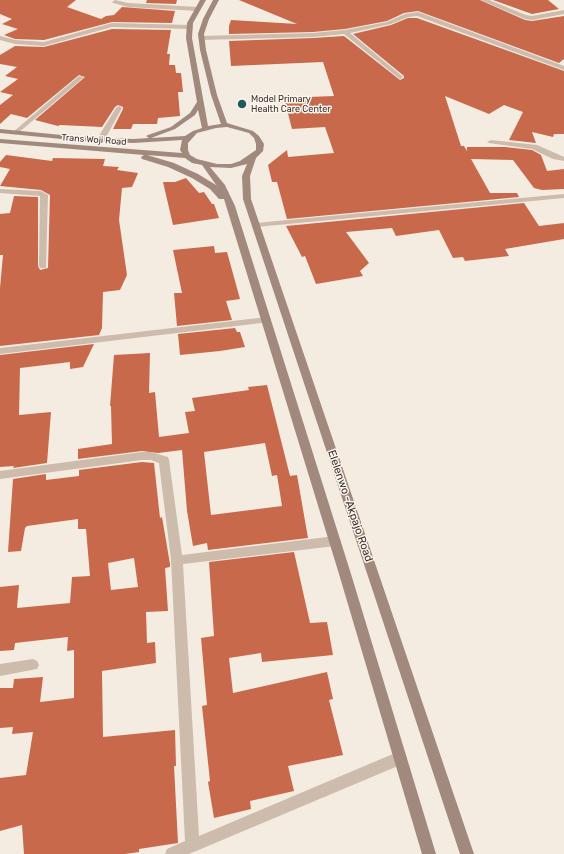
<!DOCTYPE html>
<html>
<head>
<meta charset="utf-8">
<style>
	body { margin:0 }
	canvas { display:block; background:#f4ebe1 }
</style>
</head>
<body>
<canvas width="564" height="854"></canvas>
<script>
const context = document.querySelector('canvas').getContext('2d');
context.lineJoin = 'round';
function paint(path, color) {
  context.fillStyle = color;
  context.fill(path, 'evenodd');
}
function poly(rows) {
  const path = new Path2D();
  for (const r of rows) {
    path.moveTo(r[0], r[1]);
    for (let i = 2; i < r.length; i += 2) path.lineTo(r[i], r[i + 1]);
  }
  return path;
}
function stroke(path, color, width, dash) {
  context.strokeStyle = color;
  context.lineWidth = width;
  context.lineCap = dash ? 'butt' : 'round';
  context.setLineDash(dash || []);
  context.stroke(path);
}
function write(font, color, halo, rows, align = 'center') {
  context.font = font + ' Rubik,sans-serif';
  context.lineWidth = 3;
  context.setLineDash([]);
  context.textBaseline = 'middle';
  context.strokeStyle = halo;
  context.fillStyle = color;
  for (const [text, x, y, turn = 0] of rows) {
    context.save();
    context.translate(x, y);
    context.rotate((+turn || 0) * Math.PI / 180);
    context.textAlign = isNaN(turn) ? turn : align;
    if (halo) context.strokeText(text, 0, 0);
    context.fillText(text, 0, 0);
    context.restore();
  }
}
paint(poly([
	[0,0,76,0,67,7,101,19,106,16,114,15,122,7,175,11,172,23,112,22,44,40,15,39,4,35,18,29,2,24,12,19,0,14],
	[147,0,177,0,176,4,146,3],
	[239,0,480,0,525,20,532,21,564,16,564,59,559,63,418,11,404,13,387,21,345,29,313,32,229,34,229,26,231,20,297,24],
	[493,0,548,0,559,9,532,14],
	[408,18,417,18,564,71,564,134,554,134,553,137,532,132,536,143,509,140,523,112,504,105,489,114,445,96,461,146,464,146,467,151,467,147,505,147,532,150,541,155,547,171,564,169,564,189,542,190,534,188,513,160,471,159,490,193,517,193,519,197,287,219,277,182,272,182,268,165,287,150,288,157,334,153,325,127,292,129,284,98,334,96,323,62,231,66,229,41,313,38,344,36,400,80,404,78,404,76,353,34,391,25],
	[112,29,171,30,167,54,170,54,169,65,175,65,176,73,181,73,183,92,178,92,180,116,158,118,157,124,133,124,131,129,113,129,123,109,123,107,118,105,115,107,102,127,60,125,58,126,35,120,85,77,79,75,27,118,11,114,0,124,0,105,13,95,0,92,18,79,5,76,17,67,0,64,0,55,15,46,44,47],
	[6,155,52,161,53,158,105,159,103,166,119,167,117,170,138,173,132,187,122,188,119,220,127,275,120,290,103,292,102,328,99,335,0,346,0,288,3,255,0,255,0,214,10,213,14,196,38,197,38,266,40,270,48,268,50,195,41,190,0,186,10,169,0,167,0,162],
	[186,178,199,193,204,192,212,204,214,204,219,218,173,225,163,182,175,182],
	[524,203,539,226,564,223,564,239,505,249,509,256,465,261,463,257,453,258,439,230,396,236,392,228,346,232,369,263,360,271,363,276,316,284,305,256,302,257,286,226],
	[214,246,215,253,227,252,240,299,226,301,232,320,177,326,174,293,182,293,173,250],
	[235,328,237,332,240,332,245,347,220,351,180,355,178,334],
	[94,344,83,367,70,369,70,362,20,368,19,415,51,412,47,463,13,468,14,466,0,467,0,355],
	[150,353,149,393,155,392,159,437,189,433,185,412,195,411,192,398,249,390,248,387,267,385,290,476,297,475,308,538,208,550,207,543,193,546,187,511,182,450,158,453,142,451,78,459,78,449,112,444,111,406,110,406,114,355],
	[265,443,272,476,277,475,282,506,211,515,204,452],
	[142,462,154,463,160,518,162,517,170,564,170,567,165,568,168,611,146,612,147,643,155,642,156,663,102,671,103,737,175,730,176,766,174,766,178,843,139,849,139,852,125,854,24,854,22,825,0,831,0,778,26,775,33,732,12,734,13,727,0,728,0,688,13,688,14,679,43,677,40,702,74,698,74,650,67,651,68,637,15,643,14,650,0,651,0,587,19,585,17,608,70,603,72,577,90,576,86,529,78,529,78,519,27,526,25,528,21,551,8,552,13,479,46,474,46,480,79,476,79,470],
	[134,558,138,587,111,590,108,563],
	[294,552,310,623,327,622,333,655,262,662,261,653,229,658,233,693,327,672,333,699,329,700,343,755,288,766,294,791,250,801,251,809,214,818,208,782,210,781,202,706,207,705,201,638,214,636,209,562]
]), '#c8694b');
paint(poly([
	[115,0,128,3,198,7,201,9,198,11,128,7,113,3,112,2,115,0],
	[481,0,489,0,526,15,532,16,564,10,564,14,532,20,525,19,481,0],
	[418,12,564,66,564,70,417,16,408,17,391,24,350,33,402,76,403,77,400,79,344,34,313,37,201,40,198,38,201,36,313,33,345,30,387,22,405,14,418,12],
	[112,23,190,25,193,27,190,29,112,27,44,46,15,44,0,40,0,36,15,40,44,42,112,23],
	[79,76,84,77,17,134,13,134,13,132,79,76],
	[119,106,122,108,105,139,99,140,97,139,116,108,119,106],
	[491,140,537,145,564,157,564,161,553,159,532,149,489,143,487,142,491,140],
	[0,189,41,191,48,195,46,268,40,268,39,266,40,196,0,193,0,189],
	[564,194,564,198,256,227,252,225,256,223,564,194],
	[267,317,270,318,271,320,270,322,0,354,0,348,267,317],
	[142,452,151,452,168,457,169,460,182,555,335,536,339,538,341,541,339,544,335,546,183,564,199,836,400,751,405,753,407,758,405,763,189,854,165,854,167,849,185,841,171,560,159,463,151,460,142,460,0,479,0,471,142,452],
	[33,659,37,661,39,665,37,669,0,676,0,664,33,659]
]), '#cdbbac');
paint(poly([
	[200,0,206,0,193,23,192,38,208,126,221,124,211,95,200,50,198,34,203,19,213,0,219,0,209,19,204,34,206,50,217,95,227,123,253,131,259,136,264,144,263,151,256,158,250,176,251,199,474,854,460,854,243,199,242,176,247,164,231,168,210,167,225,185,235,206,351,574,436,854,422,854,339,574,224,199,219,199,210,189,192,178,168,167,142,159,141,157,144,155,0,143,0,139,182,153,180,150,182,140,133,143,72,140,0,133,0,129,72,136,133,139,149,138,146,136,148,135,171,127,190,113,197,102,186,38,187,23,200,0],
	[198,110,202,128,193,131,185,136,151,138,175,129,195,115,198,110],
	[227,127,249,133,254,138,256,144,256,150,240,161,231,164,217,164,197,159,190,155,188,150,188,143,197,133,216,128,227,127],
	[147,155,185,158,192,163,202,165,219,189,216,185,198,174,174,163,147,155]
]), '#a18a7d');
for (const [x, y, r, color] of [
	[242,104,5,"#1f5a5e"]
]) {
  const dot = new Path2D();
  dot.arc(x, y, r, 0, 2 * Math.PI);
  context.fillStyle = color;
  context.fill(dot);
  stroke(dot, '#fbf5ee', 1.5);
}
write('9px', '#3b302b', '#fbf5ee', [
	["Model Primary",251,99],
	["Health Care Center",251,109]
], 'left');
write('9px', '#3b302b', '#fbf5ee', [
	["Trans Woji Road",94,140,4]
]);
write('11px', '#3b302b', '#fbf5ee', [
	["Elelenwo -Akpajo Road",350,506,71]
]);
</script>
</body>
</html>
